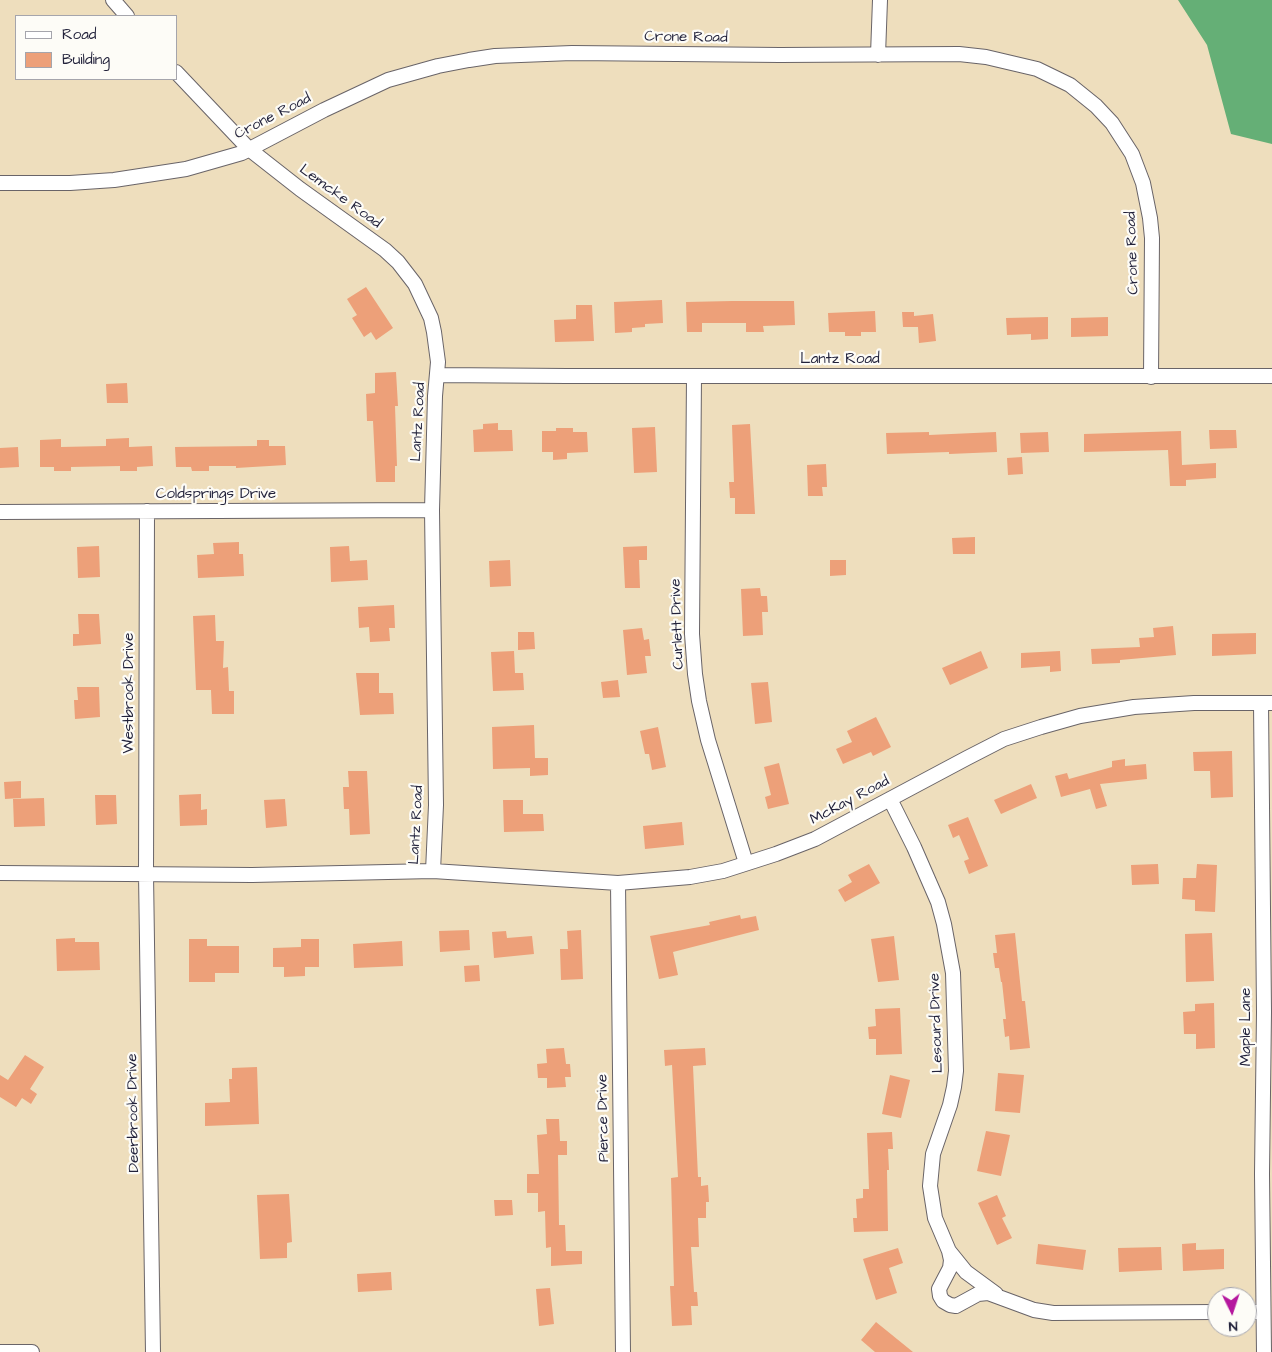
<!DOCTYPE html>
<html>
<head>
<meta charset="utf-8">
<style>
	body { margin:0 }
	#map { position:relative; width:1272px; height:1352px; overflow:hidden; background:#eedebd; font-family:"Architects Daughter",sans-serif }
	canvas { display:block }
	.legend { position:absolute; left:15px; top:15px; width:162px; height:65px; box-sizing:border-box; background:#fdfcf7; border:1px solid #a5a5ac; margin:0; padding:6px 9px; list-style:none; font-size:15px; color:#22223b }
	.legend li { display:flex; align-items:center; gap:10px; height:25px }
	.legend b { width:25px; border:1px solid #a5a5ac }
	.north { position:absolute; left:1207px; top:1287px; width:50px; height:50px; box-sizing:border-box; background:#fdfcf7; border:1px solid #a5a5ac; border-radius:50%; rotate:176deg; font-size:14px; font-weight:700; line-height:20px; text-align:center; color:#22223b }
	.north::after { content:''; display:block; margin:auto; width:18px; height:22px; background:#b5179e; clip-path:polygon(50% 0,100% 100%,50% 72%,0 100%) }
</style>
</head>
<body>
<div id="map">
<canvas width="1272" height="1352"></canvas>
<ul class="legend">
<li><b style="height:6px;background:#fff"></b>Road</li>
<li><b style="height:14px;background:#eda079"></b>Building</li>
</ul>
<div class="north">N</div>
</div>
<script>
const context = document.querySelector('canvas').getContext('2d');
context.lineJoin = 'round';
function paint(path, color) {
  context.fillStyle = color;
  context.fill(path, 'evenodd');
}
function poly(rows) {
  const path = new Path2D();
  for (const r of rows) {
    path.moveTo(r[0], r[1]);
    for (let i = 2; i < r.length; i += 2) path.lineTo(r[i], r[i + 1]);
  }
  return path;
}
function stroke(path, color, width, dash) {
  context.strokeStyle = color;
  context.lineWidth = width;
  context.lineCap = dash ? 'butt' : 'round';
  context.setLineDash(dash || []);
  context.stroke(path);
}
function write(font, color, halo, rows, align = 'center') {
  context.font = font + ' "Architects Daughter",sans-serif';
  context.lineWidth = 4.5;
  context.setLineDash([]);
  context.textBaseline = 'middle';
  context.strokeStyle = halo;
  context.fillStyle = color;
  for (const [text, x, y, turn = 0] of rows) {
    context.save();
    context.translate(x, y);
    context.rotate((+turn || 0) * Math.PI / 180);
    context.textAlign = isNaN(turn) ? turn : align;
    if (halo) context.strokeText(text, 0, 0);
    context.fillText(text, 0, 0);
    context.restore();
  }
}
paint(poly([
	[1178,0,1272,0,1272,144,1231,134,1207,45]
]), '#65af76');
paint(poly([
	[366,287,393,328,376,340,371,332,364,337,352,318,357,315,347,299],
	[662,300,663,323,645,324,645,327,632,328,632,332,615,333,614,302],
	[732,301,794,301,795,325,763,326,764,332,746,332,746,323,702,323,702,332,687,332,686,302],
	[576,305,592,305,594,341,555,342,554,320,576,319],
	[875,311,876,332,861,332,861,336,845,336,845,332,829,332,828,313],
	[902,312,914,312,914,316,933,314,936,341,919,343,918,327,903,327],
	[1048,317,1048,339,1031,340,1031,334,1007,335,1006,318],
	[1108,317,1108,336,1071,337,1071,318],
	[396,372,398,406,395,406,397,466,395,466,395,482,376,482,373,421,367,421,366,394,375,393,375,373],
	[127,383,128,403,107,403,106,384],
	[498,423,498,430,512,430,513,451,474,452,473,430,483,429,483,424],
	[750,424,755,514,735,514,735,498,730,498,729,482,734,482,732,425],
	[655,427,657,472,634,473,632,428],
	[556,428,573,428,573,432,587,432,588,452,567,453,567,459,553,460,553,452,542,452,542,431,556,431],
	[1209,430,1236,430,1237,448,1210,449],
	[1181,431,1182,465,1216,463,1216,478,1186,480,1186,486,1170,486,1168,450,1084,452,1084,434],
	[929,432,929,435,996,432,997,452,949,454,949,452,887,454,886,433],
	[1048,432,1049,452,1021,453,1020,433],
	[129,438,129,447,152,446,153,466,137,467,137,471,120,471,120,466,71,467,71,471,54,471,54,467,40,467,40,440,61,439,61,447,106,446,106,439],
	[257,440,269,440,269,446,285,446,286,465,236,468,236,466,209,466,209,471,192,471,191,467,176,467,175,447,257,446],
	[18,447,19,467,0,468,0,448],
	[1022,457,1023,474,1008,475,1007,458],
	[826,464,827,487,822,487,823,496,808,496,807,465],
	[975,537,975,554,953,554,952,538],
	[239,542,239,554,243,554,244,576,198,578,197,555,214,554,213,543],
	[99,546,100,577,78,578,77,547],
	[349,546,350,561,367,560,368,580,331,582,330,547],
	[647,546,647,560,639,560,640,588,625,588,623,547],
	[510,560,511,586,490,587,489,561],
	[830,560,846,560,846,575,830,576],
	[760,588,761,596,767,596,768,612,762,612,763,635,743,636,741,589],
	[394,605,395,628,389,628,390,641,370,642,369,627,359,628,358,607],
	[78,614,99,614,101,644,73,646,73,634,79,634],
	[215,615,216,641,224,641,223,668,228,667,229,691,234,691,234,714,212,714,211,690,196,690,193,616],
	[1173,626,1176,655,1120,660,1120,663,1092,664,1091,649,1140,647,1139,638,1154,637,1153,628],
	[642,628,644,640,649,639,651,656,645,656,647,673,627,675,623,630],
	[518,632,534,632,535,649,518,650],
	[1256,633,1256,654,1212,656,1212,634],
	[514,651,515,673,523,673,524,690,493,691,491,652],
	[981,651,988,668,950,685,942,668],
	[1060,651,1061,671,1050,672,1050,666,1021,668,1021,653],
	[356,673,379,673,379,693,393,693,394,714,360,715],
	[618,680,620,697,603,698,601,682],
	[768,682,772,722,755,724,751,683],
	[77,687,99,687,100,717,75,719,74,700,78,700],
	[876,717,891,747,873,756,871,752,843,764,836,749,852,742,847,731],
	[534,725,535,758,548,758,548,775,530,776,530,768,493,769,492,727],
	[658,727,666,767,652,770,649,754,645,754,640,731],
	[1232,751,1233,797,1211,798,1210,771,1194,771,1193,752],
	[1125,759,1125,766,1146,764,1147,779,1100,784,1107,806,1096,809,1090,789,1061,797,1055,776,1067,773,1069,779,1112,767,1112,761],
	[779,763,789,804,768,809,765,797,771,795,764,767],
	[348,771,367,771,370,834,350,835,349,809,344,809,343,787,349,787],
	[21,781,21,798,5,799,4,782],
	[1031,784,1037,798,1001,814,994,800],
	[201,794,201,810,207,809,207,825,180,826,179,795],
	[95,795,116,795,117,824,96,825],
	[44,798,45,826,14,827,13,799],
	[285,799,287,826,266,828,264,800],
	[503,800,523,800,523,814,543,814,544,831,504,832],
	[968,817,988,866,969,874,964,861,969,859,959,835,953,838,948,825],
	[682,822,684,845,645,849,643,826],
	[869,864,880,883,845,902,838,890,852,882,848,875],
	[1158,864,1159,884,1132,885,1131,865],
	[1197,864,1217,865,1215,912,1195,911,1195,900,1182,899,1183,878,1196,878],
	[740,915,741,919,756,916,759,930,673,952,678,975,659,979,650,936,710,925,709,922],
	[469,930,470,950,440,952,439,931],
	[581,930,583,979,561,980,560,949,568,949,567,931],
	[506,931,507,938,532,936,534,954,494,958,492,932],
	[1015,933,1022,1001,1025,1001,1030,1048,1010,1050,1009,1036,1005,1037,1003,1019,1006,1019,1002,982,1001,982,999,968,995,968,993,953,997,953,995,935],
	[1212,933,1214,981,1186,982,1185,934],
	[894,936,899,980,878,982,871,939],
	[75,938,75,942,99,942,100,970,57,971,56,939],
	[189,939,207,939,207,946,239,946,239,973,215,973,215,982,189,982],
	[301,939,319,939,319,967,305,967,305,976,284,977,284,967,273,967,273,948,301,947],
	[402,941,403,966,354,968,353,944],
	[479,965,480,981,465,982,464,966],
	[1214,1003,1215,1048,1196,1049,1196,1034,1184,1034,1183,1012,1195,1011,1195,1004],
	[900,1008,902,1054,876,1055,876,1039,869,1039,868,1027,876,1026,875,1009],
	[564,1048,566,1064,570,1064,571,1077,565,1077,566,1087,547,1088,547,1078,538,1078,537,1064,547,1063,546,1049],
	[705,1048,706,1065,693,1066,698,1177,701,1177,701,1186,708,1185,709,1202,706,1202,706,1218,698,1218,699,1247,691,1247,694,1292,697,1292,698,1306,691,1306,692,1325,672,1326,670,1286,674,1286,671,1178,678,1177,672,1065,665,1066,664,1050],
	[25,1055,44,1067,30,1089,37,1094,31,1104,22,1098,16,1107,0,1097,0,1075,8,1080],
	[257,1067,259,1124,205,1126,205,1103,230,1102,229,1079,232,1079,232,1068],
	[998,1073,1024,1075,1020,1113,995,1111],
	[890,1075,910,1080,901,1118,882,1114],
	[546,1119,559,1119,560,1141,567,1141,567,1155,558,1155,559,1225,565,1225,566,1251,582,1251,582,1264,551,1266,551,1247,546,1248,545,1211,538,1212,538,1193,527,1193,527,1174,539,1174,537,1135,547,1134],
	[986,1131,1010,1135,1001,1176,977,1171],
	[892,1132,893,1149,888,1149,889,1170,887,1170,888,1231,854,1232,853,1218,857,1218,856,1199,863,1198,863,1189,869,1189,867,1133],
	[289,1194,292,1242,287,1243,287,1258,260,1259,257,1195],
	[997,1195,1006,1216,1002,1218,1012,1238,997,1245,978,1203],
	[494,1200,512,1200,513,1215,495,1216],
	[1196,1243,1196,1250,1224,1249,1224,1269,1183,1271,1182,1244],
	[1038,1244,1086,1250,1083,1270,1036,1264],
	[1161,1247,1162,1270,1119,1272,1118,1248],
	[898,1248,903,1263,889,1268,897,1293,876,1300,863,1259],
	[391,1272,392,1290,358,1292,357,1274],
	[550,1288,554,1324,539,1326,536,1289],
	[876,1322,913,1352,875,1352,861,1340]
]), '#eda079');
const minor = poly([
	[113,0,127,16],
	[878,55,880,0],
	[176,72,249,149,300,189,385,250,398,262,415,284,431,318,434,332,438,362,435,396,432,510,436,805,433,871],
	[0,183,70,183,114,180,186,169,242,153,324,110,388,80,438,66,469,60,495,56,572,53,780,55,959,54,986,57,1037,69,1070,85,1096,106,1112,123,1132,154,1143,183,1150,218,1152,238,1151,377],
	[437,375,567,376,1272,376],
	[694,376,692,634,695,674,699,701,708,740,746,863],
	[147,511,146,874,153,1352],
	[0,512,432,510],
	[1261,703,1264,1012,1262,1174,1264,1352],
	[890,799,914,847,938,902,944,924,953,973,956,1071,954,1087,950,1105,933,1154,930,1186,935,1218,949,1251,951,1260,950,1268,939,1289,940,1296,943,1301,950,1305,956,1306,978,1294,988,1293,1034,1310,1053,1313,1217,1312],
	[0,873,252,875,433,871,618,883,690,877,723,871,776,854,815,839,967,758,1004,739,1041,727,1080,716,1134,707,1194,703,1272,703],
	[618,883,623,1352],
	[949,1251,966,1272,996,1294],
	[1247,1312,1263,1312],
	[0,1352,32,1352]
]);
stroke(minor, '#696468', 16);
stroke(minor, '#fff', 14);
write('15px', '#22223b', '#fdfcf7', [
	["Crone Road",686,38,1],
	["Crone Road",273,117,-27],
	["Lemcke Road",340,197,36],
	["Crone Road",1133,253,-92],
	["Lantz Road",840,360],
	["Lantz Road",419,422,-87],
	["Coldsprings Drive",216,495],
	["Curlett Drive",678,624,-92],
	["Westbrook Drive",130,693,-90],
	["McKay Road",850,801,-28],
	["Lantz Road",417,825,-87],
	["Lesourd Drive",937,1023,-92],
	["Maple Lane",1247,1027,-90],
	["Deerbrook Drive",134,1113,-91],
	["Pierce Drive",604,1118,-91]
]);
</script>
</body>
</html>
